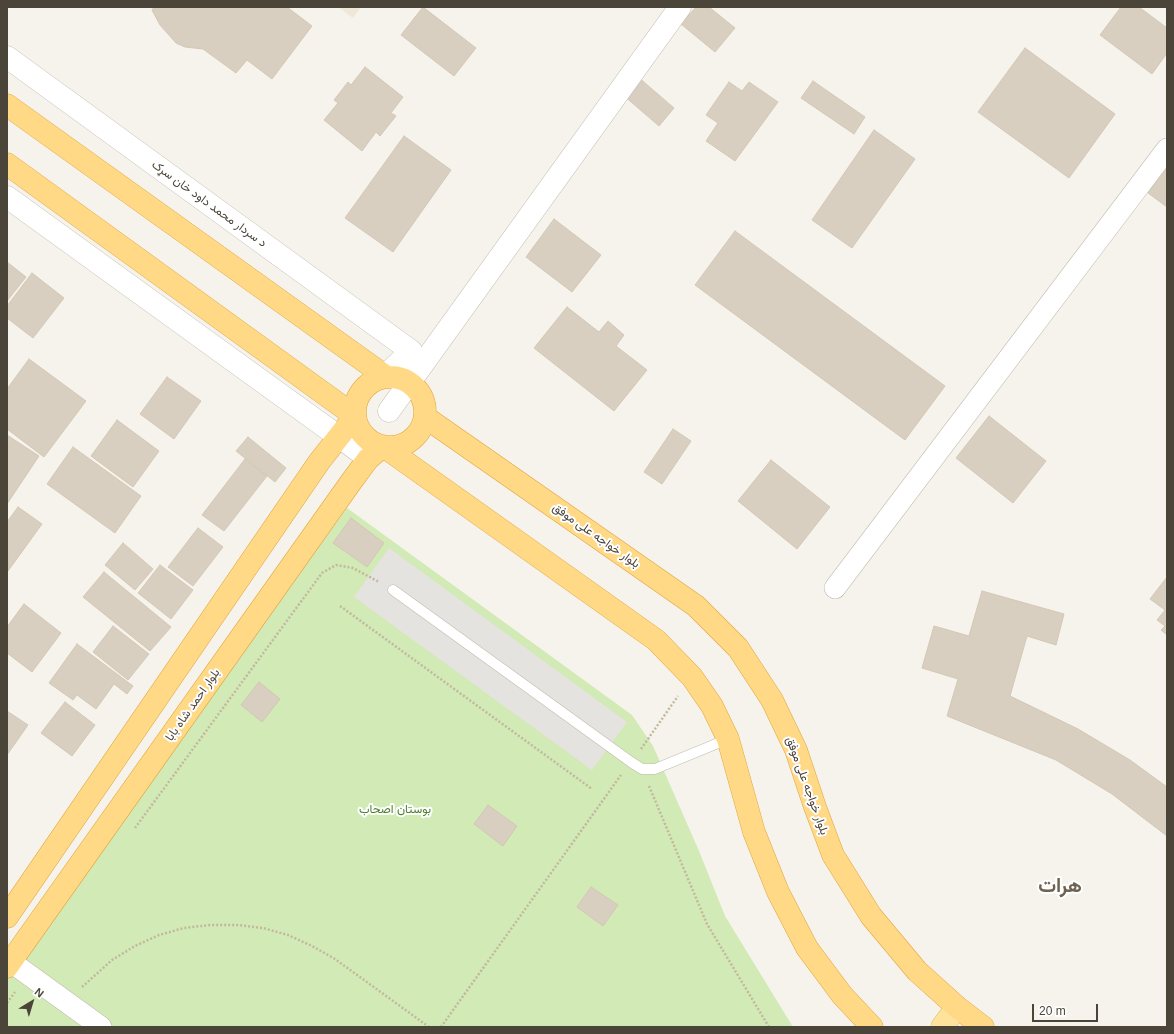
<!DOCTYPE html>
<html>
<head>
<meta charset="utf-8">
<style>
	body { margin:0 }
	#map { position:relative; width:1174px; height:1034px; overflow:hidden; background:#f6f3ec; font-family:Arial,sans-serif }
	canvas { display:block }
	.frame { position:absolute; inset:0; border:8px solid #4b4439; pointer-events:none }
	.north { position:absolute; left:12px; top:982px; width:40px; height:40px; -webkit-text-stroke:3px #fff; paint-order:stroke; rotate:38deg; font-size:11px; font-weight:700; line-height:16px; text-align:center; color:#4b4439 }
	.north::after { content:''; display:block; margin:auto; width:14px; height:18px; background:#4b4439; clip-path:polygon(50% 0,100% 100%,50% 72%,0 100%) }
	.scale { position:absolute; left:1032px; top:1004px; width:66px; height:18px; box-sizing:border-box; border:2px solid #4b4439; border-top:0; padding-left:5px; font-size:12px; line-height:14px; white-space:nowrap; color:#4b4439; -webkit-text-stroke:3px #fff; paint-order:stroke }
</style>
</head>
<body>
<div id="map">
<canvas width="1174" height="1034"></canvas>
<div class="frame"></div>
<div class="north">N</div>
<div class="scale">20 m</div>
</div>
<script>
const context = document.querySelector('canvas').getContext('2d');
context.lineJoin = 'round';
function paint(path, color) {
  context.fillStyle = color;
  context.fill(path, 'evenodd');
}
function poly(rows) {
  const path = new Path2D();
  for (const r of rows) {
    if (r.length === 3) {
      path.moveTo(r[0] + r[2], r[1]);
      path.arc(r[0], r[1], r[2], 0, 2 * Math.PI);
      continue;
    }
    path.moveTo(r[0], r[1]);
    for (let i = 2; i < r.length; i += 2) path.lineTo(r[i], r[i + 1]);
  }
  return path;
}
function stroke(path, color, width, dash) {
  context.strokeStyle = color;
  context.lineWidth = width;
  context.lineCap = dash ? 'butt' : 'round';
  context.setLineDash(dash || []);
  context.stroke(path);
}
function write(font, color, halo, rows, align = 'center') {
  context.font = font + ' Arial,Vazirmatn,sans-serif';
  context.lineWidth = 4;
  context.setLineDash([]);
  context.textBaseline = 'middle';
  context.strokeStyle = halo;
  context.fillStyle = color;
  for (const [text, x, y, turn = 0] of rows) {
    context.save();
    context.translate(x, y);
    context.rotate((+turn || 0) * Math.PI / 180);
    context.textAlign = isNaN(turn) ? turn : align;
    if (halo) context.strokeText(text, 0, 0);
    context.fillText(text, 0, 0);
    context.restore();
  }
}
paint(poly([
	[338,7,361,7,353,18]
]), '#efe8d6');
paint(poly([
	[347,508,632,715,653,746,699,851,725,916,793,1027,7,1027,7,976]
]), '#d2eab5');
paint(poly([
	[389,548,627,722,592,770,354,597]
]), '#e5e3e0');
const building = poly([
	[154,7,287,7,312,26,272,79,247,60,236,73,203,49,185,47,176,43,160,25,152,10,154,7],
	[423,7,476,48,454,76,401,35,423,7],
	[696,7,709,7,735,28,715,52,681,24,696,7],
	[1121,7,1139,7,1167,28,1167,53,1152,74,1100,35,1121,7],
	[1025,48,1115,114,1069,178,978,112,1025,48],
	[365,67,403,97,391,113,396,116,380,136,376,132,362,151,324,120,338,103,334,100,348,82,351,85,365,67],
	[638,77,674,108,659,126,623,95,638,77],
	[813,81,865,117,854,134,801,98,813,81],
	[729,82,742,91,749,82,778,102,735,161,706,141,718,123,706,115,729,82],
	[874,130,915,159,852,248,812,220,874,130],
	[404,136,451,170,393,252,345,218,404,136],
	[1167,167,1167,207,1148,193,1167,167],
	[554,219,601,255,572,292,526,257,554,219],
	[735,231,945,386,905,440,695,285,735,231],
	[7,262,26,277,7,301,7,262],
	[32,273,64,298,33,338,7,318,7,306,32,273],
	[567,307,599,332,608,321,624,335,616,346,647,370,614,411,534,348,567,307],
	[29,359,86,401,44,457,7,429,7,389,29,359],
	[167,377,201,401,174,439,140,414,167,377],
	[989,416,1046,461,1013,503,956,458,989,416],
	[117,420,159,451,133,487,91,456,117,420],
	[673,429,691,441,662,484,644,472,673,429],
	[7,435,39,456,7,504,7,435],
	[248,437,286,468,275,482,236,451,248,437],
	[73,447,141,496,115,533,47,484,73,447],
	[245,459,267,476,224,531,202,515,245,459],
	[771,460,830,507,797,549,738,501,771,460],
	[18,507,42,524,8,571,7,522,18,507],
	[351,518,384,543,367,567,333,543,351,518],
	[198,528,223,547,193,586,168,567,198,528],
	[123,543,153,569,135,590,105,565,123,543],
	[160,565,193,590,171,619,138,593,160,565],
	[104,572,171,627,150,651,83,597,104,572],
	[1167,577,1167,635,1161,630,1165,626,1157,620,1165,610,1150,599,1167,577],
	[982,591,1064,614,1056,645,1027,636,1010,696,1078,729,1130,760,1167,787,1167,836,1112,794,1056,760,947,716,958,679,922,668,934,626,969,636,982,591],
	[24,604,61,633,32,672,7,653,7,627,24,604],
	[113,626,149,654,128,680,93,652,113,626],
	[77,644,133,686,127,694,114,684,96,709,77,695,73,700,49,683,77,644],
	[259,682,280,699,262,722,241,705,259,682],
	[65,702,95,725,72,756,41,733,65,702],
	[7,711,28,725,7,755,7,711],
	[488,805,517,826,503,846,474,824,488,805],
	[591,887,618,905,603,926,577,907,591,887]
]);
paint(building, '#d8cfc1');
stroke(building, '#d3c7b4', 1);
const service = poly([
	[393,590,631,762,642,769,655,769,728,739]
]);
const minor = poly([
	[339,437,368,459],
	[835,588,1167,149],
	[7,959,101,1027]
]);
const tertiary = poly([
	[7,57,411,351],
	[7,197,339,437],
	[385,376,411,351],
	[389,411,680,7]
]);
const primary = poly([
	[942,1027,957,1007]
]);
const trunk = poly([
	[7,105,385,376],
	[7,164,355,416,319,462,7,917],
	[390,412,35],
	[425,417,696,606,738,648,772,700,796,750,815,807,833,855,871,916,917,971,957,1007,983,1027],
	[7,967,351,482,368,459,383,446,656,640,692,677,712,706,728,739,754,832,778,892,807,948,842,995,872,1027]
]);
stroke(service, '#c2bbae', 11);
stroke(minor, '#c2bbae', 22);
stroke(tertiary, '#c2bbae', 23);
stroke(primary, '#e6c16a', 23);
stroke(trunk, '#e0a43c', 23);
stroke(poly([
	[340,606,592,789],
	[641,749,678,696],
	[649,786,707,924,769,1027],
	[135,828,322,573,336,565,353,568,379,582],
	[82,987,112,960,135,946,159,935,184,928,210,925,237,925,263,928,288,935,312,946,335,959,429,1027],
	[7,1003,15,992],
	[441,1027,621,775]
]), '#c4b79f', 2.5, [2, 2]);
stroke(service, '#fff', 10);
stroke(minor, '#fff', 21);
stroke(tertiary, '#fff', 22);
stroke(primary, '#ffe39c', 22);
stroke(trunk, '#ffd985', 22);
write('12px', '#4b4439', '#fff', [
	["د سردار محمد داود خان سړک",209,204,36],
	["بلوار خواجه علی موفق",596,536,35],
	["بلوار احمد شاه بابا",193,705,-55],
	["بلوار خواجه علی موفق",807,786,70]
]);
write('12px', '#4a7f2a', '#fff', [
	["بوستان اصحاب",395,810]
]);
write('bold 20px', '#6e6250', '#fff', [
	["هرات",1060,886]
]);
</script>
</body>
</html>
